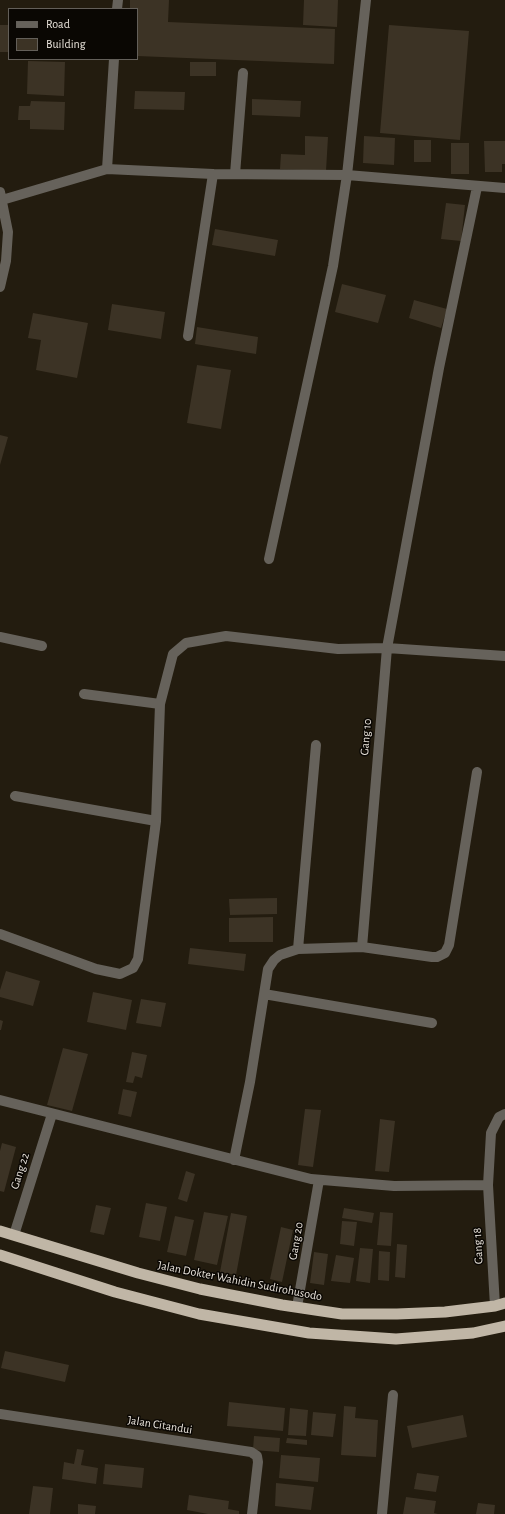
<!DOCTYPE html>
<html>
<head>
<meta charset="utf-8">
<style>
	body { margin:0 }
	#map { position:relative; width:505px; height:1514px; overflow:hidden; background:#231c0f; font-family:"Alegreya Sans",sans-serif }
	canvas { display:block }
	.legend { position:absolute; left:8px; top:8px; width:130px; height:52px; box-sizing:border-box; background:#0a0703; border:1px solid #635f59; margin:0; padding:5px 7px; list-style:none; font-size:12px; color:#e8e2da }
	.legend li { display:flex; align-items:center; gap:8px; height:20px }
	.legend b { width:20px; border:1px solid #635f59 }
</style>
</head>
<body>
<div id="map">
<canvas width="505" height="1514"></canvas>
<ul class="legend">
<li><b style="height:5px;background:#66625b"></b>Road</li>
<li><b style="height:11px;background:#3c3325"></b>Building</li>
</ul>
</div>
<script>
const context = document.querySelector('canvas').getContext('2d');
context.lineJoin = 'round';
function paint(path, color) {
  context.fillStyle = color;
  context.fill(path, 'evenodd');
}
function poly(rows) {
  const path = new Path2D();
  for (const r of rows) {
    path.moveTo(r[0], r[1]);
    for (let i = 2; i < r.length; i += 2) path.lineTo(r[i], r[i + 1]);
  }
  return path;
}
function stroke(path, color, width, dash) {
  context.strokeStyle = color;
  context.lineWidth = width;
  context.lineCap = dash ? 'butt' : 'round';
  context.setLineDash(dash || []);
  context.stroke(path);
}
function write(font, color, halo, rows, align = 'center') {
  context.font = font + ' "Alegreya Sans",sans-serif';
  context.lineWidth = 3;
  context.setLineDash([]);
  context.textBaseline = 'middle';
  context.strokeStyle = halo;
  context.fillStyle = color;
  for (const [text, x, y, turn = 0] of rows) {
    context.save();
    context.translate(x, y);
    context.rotate((+turn || 0) * Math.PI / 180);
    context.textAlign = isNaN(turn) ? turn : align;
    if (halo) context.strokeText(text, 0, 0);
    context.fillText(text, 0, 0);
    context.restore();
  }
}
paint(poly([
	[130,0,169,0,168,22,335,29,334,64,137,56,137,9,130,9],
	[304,0,338,0,337,27,303,25],
	[0,25,9,25,9,52,0,52],
	[389,25,469,31,460,140,380,133],
	[28,61,65,62,64,96,27,94],
	[190,62,216,62,216,76,190,76],
	[135,91,185,92,184,110,134,109],
	[252,99,301,101,300,117,252,115],
	[31,101,65,102,64,130,30,129,30,120,18,120,19,106,30,106],
	[305,136,328,137,326,171,280,169,281,154,305,155],
	[364,136,395,138,394,165,363,163],
	[414,140,431,140,431,162,414,162],
	[484,141,505,141,505,164,502,164,502,172,485,172],
	[451,143,469,143,469,174,451,174],
	[446,203,465,205,461,241,441,239],
	[215,229,278,240,275,256,212,245],
	[342,284,386,295,378,323,335,312],
	[414,300,447,309,441,328,409,318],
	[112,304,165,312,161,339,108,330],
	[33,313,88,323,77,378,36,370,41,340,28,338],
	[197,327,258,337,256,354,195,344],
	[197,365,231,370,221,429,187,423],
	[0,435,8,437,0,465],
	[277,898,277,914,230,915,229,899],
	[273,917,273,942,229,942,229,918],
	[190,948,246,954,244,971,188,964],
	[6,971,40,981,33,1006,0,997,0,990],
	[93,992,132,1000,126,1030,87,1022],
	[141,999,166,1003,161,1027,136,1023],
	[0,1020,3,1021,1,1030,0,1030],
	[63,1048,88,1054,72,1111,47,1105],
	[132,1052,147,1055,142,1078,135,1076,133,1083,126,1082],
	[123,1089,137,1092,131,1117,118,1114],
	[305,1109,321,1110,313,1167,298,1165],
	[380,1119,395,1121,389,1172,375,1171],
	[2,1143,16,1147,4,1192,0,1191,0,1151],
	[186,1171,195,1174,187,1202,178,1199],
	[146,1203,167,1207,160,1241,139,1237],
	[96,1205,111,1208,104,1235,90,1232],
	[344,1208,374,1213,372,1223,342,1218],
	[204,1212,228,1216,217,1265,194,1260],
	[380,1212,393,1213,391,1246,377,1245],
	[231,1213,247,1216,236,1275,220,1272],
	[175,1216,194,1220,186,1256,167,1252],
	[342,1221,357,1222,354,1246,340,1244],
	[281,1227,293,1230,282,1282,270,1279],
	[397,1244,407,1245,405,1278,395,1277],
	[360,1248,373,1249,370,1283,356,1281],
	[379,1251,390,1252,389,1281,378,1280],
	[314,1252,328,1254,324,1285,310,1283],
	[336,1255,354,1258,350,1283,331,1281],
	[5,1351,69,1365,65,1382,1,1368],
	[229,1402,285,1408,283,1431,227,1426],
	[344,1406,356,1407,355,1418,378,1420,376,1457,341,1455],
	[290,1408,308,1410,306,1436,288,1435],
	[313,1412,336,1414,333,1437,311,1435],
	[463,1415,467,1437,412,1448,407,1426],
	[254,1436,280,1438,279,1452,253,1450],
	[287,1438,307,1440,307,1445,286,1443],
	[77,1449,84,1450,81,1465,98,1468,96,1484,62,1479,64,1462,74,1464],
	[281,1455,320,1458,318,1482,279,1478],
	[105,1464,144,1468,142,1488,103,1484],
	[417,1473,439,1476,436,1492,414,1489],
	[276,1483,314,1487,311,1510,275,1506],
	[33,1486,53,1488,50,1514,29,1514],
	[189,1495,229,1501,228,1509,239,1511,239,1514,208,1514,187,1510],
	[406,1497,436,1501,434,1513,438,1514,403,1514],
	[478,1503,495,1505,494,1514,476,1514],
	[78,1504,96,1506,95,1514,78,1514]
]), '#3c3325');
stroke(poly([
	[117,9,118,0],
	[107,169,114,59],
	[235,174,243,73],
	[0,192,8,232,6,261,0,287],
	[2,200,107,169,213,174,347,175,505,188],
	[188,336,213,174],
	[269,559,333,266,347,175,366,0],
	[0,637,42,646],
	[84,694,160,704],
	[15,796,156,821],
	[0,934,96,969,120,974,133,968,138,959,156,821,160,704,173,654,186,643,226,636,338,649,387,648,505,656],
	[362,947,387,648,439,368,477,187],
	[298,949,316,745],
	[264,994,432,1023],
	[0,1100,311,1179,394,1186,488,1185],
	[234,1160,250,1082,268,969,274,960,280,955,298,949,362,947,432,957,437,957,445,953,449,945,477,772],
	[14,1235,52,1114],
	[495,1306,488,1185,491,1133,499,1117,505,1114],
	[297,1307,319,1180],
	[0,1414,251,1452,257,1456,258,1462,252,1514],
	[382,1514,393,1395]
]), '#66625b', 10);
stroke(poly([
	[0,1231,138,1273,200,1289,282,1305,342,1314,397,1314,445,1312,495,1306,505,1303],
	[0,1255,115,1292,199,1314,309,1333,396,1339,473,1333,505,1326]
]), '#c0b6a6', 11);
write('12px', '#e8e2da', '#0a0703', [
	["Gang 10",366,737,-85],
	["Gang 22",20,1171,-72],
	["Gang 20",296,1241,-80],
	["Gang 18",478,1246,-93],
	["Jalan Dokter Wahidin Sudirohusodo",240,1281,11],
	["Jalan Citandui",160,1425,9]
]);
</script>
</body>
</html>
